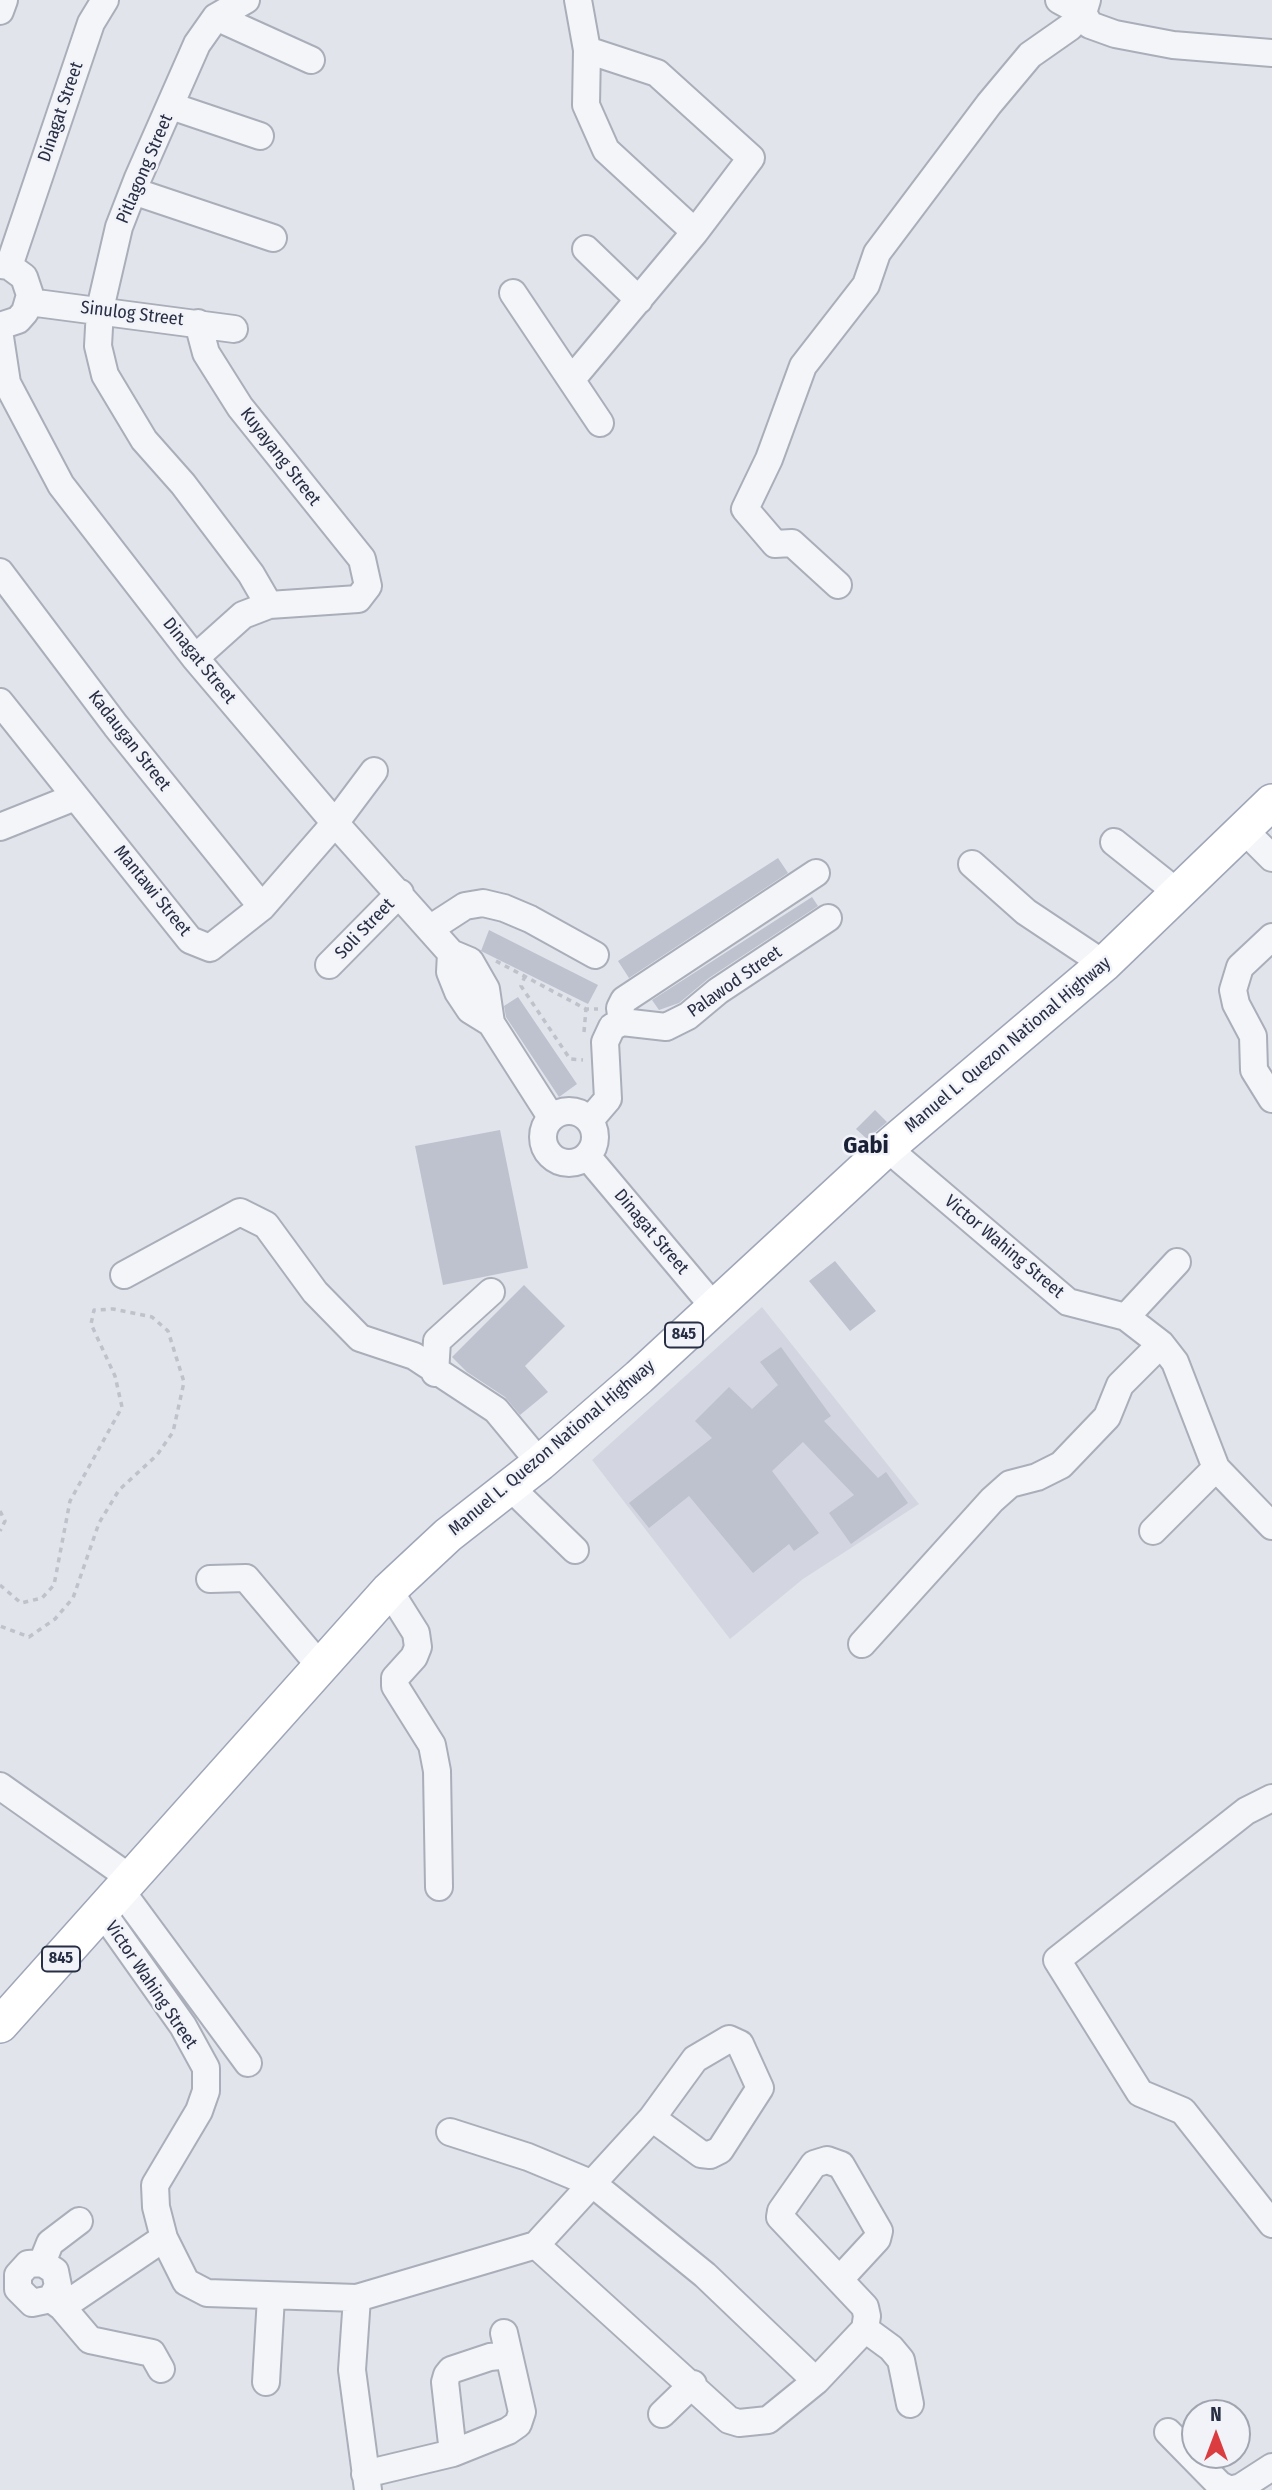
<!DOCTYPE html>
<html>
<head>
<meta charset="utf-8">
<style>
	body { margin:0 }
	#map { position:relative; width:1272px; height:2490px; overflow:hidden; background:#e1e4eb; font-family:"Fira Sans Condensed",sans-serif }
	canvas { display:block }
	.north { position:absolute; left:1181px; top:2399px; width:70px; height:70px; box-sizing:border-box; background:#f1f3f8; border:2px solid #a1a5b0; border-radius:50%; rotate:0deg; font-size:19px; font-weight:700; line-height:28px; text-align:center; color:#282f44 }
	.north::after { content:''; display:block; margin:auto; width:24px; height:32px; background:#da3c40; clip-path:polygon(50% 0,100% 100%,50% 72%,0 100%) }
</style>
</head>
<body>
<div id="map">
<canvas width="1272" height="2490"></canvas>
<div class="north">N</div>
</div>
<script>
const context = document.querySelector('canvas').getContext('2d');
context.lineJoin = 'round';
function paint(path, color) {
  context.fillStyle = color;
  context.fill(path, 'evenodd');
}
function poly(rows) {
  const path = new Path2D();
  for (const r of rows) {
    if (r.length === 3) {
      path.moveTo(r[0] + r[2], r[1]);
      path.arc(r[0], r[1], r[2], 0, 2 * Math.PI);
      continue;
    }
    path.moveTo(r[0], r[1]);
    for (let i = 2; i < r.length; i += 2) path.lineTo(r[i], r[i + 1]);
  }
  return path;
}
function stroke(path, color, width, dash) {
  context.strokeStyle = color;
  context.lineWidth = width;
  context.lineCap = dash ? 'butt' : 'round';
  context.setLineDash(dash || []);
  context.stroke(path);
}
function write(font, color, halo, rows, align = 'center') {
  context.font = font + ' "Fira Sans Condensed",sans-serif';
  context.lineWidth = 5;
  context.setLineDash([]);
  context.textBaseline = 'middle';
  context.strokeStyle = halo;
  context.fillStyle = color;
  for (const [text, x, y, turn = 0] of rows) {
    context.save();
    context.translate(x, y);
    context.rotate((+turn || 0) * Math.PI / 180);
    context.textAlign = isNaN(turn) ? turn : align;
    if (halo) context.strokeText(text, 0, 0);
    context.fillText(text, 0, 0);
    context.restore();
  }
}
paint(poly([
	[762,1307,919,1504,803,1579,730,1639,592,1460]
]), '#d3d6e0');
paint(poly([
	[778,858,788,873,629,978,618,961],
	[812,897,818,906,709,978,679,1003,659,1010,652,1000],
	[489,930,598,985,588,1004,481,951],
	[518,997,577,1084,559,1097,506,1017,504,1006],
	[875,1110,887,1122,867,1139,856,1129],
	[500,1130,528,1268,443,1285,415,1146],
	[835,1261,876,1311,850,1331,809,1281],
	[524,1285,565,1326,525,1366,548,1392,520,1415,505,1397,467,1372,452,1357],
	[781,1347,831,1416,824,1421,878,1478,886,1472,908,1503,851,1544,829,1513,854,1495,803,1442,772,1471,819,1533,794,1551,789,1544,753,1573,689,1496,649,1528,629,1503,712,1438,695,1421,729,1387,752,1409,778,1385,760,1362]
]), '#bec2ce');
const minor = poly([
	[246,0,216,17,197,44,138,178,119,227,100,309,98,346,105,375,144,440,183,484,251,574,269,605],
	[1059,0,1083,13,1090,25,1115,34,1173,45,1272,53],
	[0,11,4,0],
	[216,17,311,60],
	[587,50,586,105,606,150,695,232],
	[171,106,260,136],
	[133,191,273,238],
	[586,249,639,300],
	[0,265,9,266,24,277,30,295,25,312,18,320,0,326],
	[9,266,91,23,105,0],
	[513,293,600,423],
	[29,302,234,329],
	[0,337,7,383,61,485,195,658,335,823,451,953,470,961,486,989,491,1023],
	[572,379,695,232,751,158,657,73,587,50,578,0],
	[0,572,116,726,262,907],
	[838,585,792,543,775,544,745,509,769,459,803,366,866,285,877,253,989,104,1030,55,1070,27,1083,13,1087,0],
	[195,658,243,615,269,605,358,599,368,586,362,559,240,407,206,353,198,323],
	[0,702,190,940,210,948,262,907,335,823,374,771],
	[0,827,75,797],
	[1243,829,1272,858],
	[1114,842,1178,893],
	[972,864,1026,912,1104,964],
	[431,928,465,906,483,903,504,908,530,919,595,955],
	[1272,937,1240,967,1233,990,1236,1004,1253,1036,1254,1070,1272,1099],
	[451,953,450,972,458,992,470,1010,491,1023,551,1117],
	[329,965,400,893],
	[622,1022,620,1008,624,1000,816,873],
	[569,1137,26],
	[590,1120,608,1099,605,1042,612,1027,622,1022,666,1027,688,1016,718,991,828,918],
	[887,1148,1068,1302,1126,1317,1161,1344,1175,1362,1216,1468,1272,1526],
	[587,1156,714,1307],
	[124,1275,240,1212,266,1225,315,1292,360,1338,414,1356,496,1410,540,1463],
	[1126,1317,1177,1262],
	[435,1373,437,1341,491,1292],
	[510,1487,575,1550],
	[1153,1531,1216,1468],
	[210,1579,246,1578,321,1667],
	[389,1590,416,1633,418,1647,414,1657,395,1678,395,1686,432,1745,437,1771,439,1887],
	[862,1644,992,1500,1010,1484,1037,1477,1061,1465,1107,1417,1120,1385,1161,1344],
	[0,1786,133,1880],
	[1272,1798,1246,1811,1057,1960,1140,2093,1183,2111,1272,2224],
	[122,1892,248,2063],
	[103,1913,183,2026,206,2068,206,2091,199,2111,155,2185,156,2207,164,2238,186,2282,207,2293,357,2298,536,2245,652,2118,695,2059,729,2039,740,2044,760,2088,720,2150,710,2155,701,2154,652,2118],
	[450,2132,528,2157,593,2184,705,2275,816,2381],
	[536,2245,729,2420,739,2423,768,2420,816,2381,865,2329,867,2316,865,2307,780,2217,781,2211,814,2164,827,2160,841,2165,879,2231,877,2239,840,2279],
	[42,2263,50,2243,79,2221],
	[357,2298,352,2370,368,2490],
	[51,2299,58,2286,55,2271,42,2263,28,2264,18,2275,18,2289,32,2303,51,2299,62,2307,90,2340,152,2353,161,2369],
	[62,2307,164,2238],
	[865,2329,891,2348,901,2360,910,2404],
	[266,2382,271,2297],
	[662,2414,693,2384],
	[1168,2432,1220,2485,1230,2490,1241,2487,1272,2467],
	[453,2453,445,2382,447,2375,451,2370,490,2357,509,2355],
	[365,2474,453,2453,508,2431,518,2424,522,2412,504,2333]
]);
const major = poly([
	[0,2025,389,1590,448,1535,540,1463,639,1377,887,1148,1104,964,1272,802]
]);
stroke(minor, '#aaaeb9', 30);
stroke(major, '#9fa6b8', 38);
stroke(poly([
	[496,961,586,1009,598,1009],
	[525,976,521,986,570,1059,583,1060],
	[584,1032,586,1009],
	[0,1511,5,1521,0,1531],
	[0,1585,21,1603,42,1598,54,1585,70,1501,122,1407,115,1376,91,1324,94,1310,113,1309,152,1317,168,1331,184,1382,173,1432,157,1455,119,1490,99,1523,73,1598,55,1619,29,1637,0,1626]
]), '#bfc2ca', 3.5, [5, 5]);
stroke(minor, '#f4f5f9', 26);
stroke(major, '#fff', 35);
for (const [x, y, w] of [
	[684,1335,38],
	[61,1959,38]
]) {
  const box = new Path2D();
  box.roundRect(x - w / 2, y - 12.5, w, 25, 5);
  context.fillStyle = '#f1f3f8';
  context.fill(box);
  stroke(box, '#282f44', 2);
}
write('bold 16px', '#282f44', null, [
	["845",684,1335],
	["845",61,1959]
]);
write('18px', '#282f44', '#f1f3f8', [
	["Dinagat Street",61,112,-71],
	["Pitlagong Street",145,169,-67],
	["Sinulog Street",132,314,7],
	["Kuyayang Street",280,457,52],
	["Dinagat Street",199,661,51],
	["Kadaugan Street",129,741,52],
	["Mantawi Street",152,891,51],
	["Soli Street",365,929,-46],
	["Palawod Street",735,982,-35],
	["Manuel L. Quezon National Highway",1008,1045,-40],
	["Dinagat Street",651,1232,50],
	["Victor Wahing Street",1004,1247,40],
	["Manuel L. Quezon National Highway",552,1448,-40],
	["Victor Wahing Street",151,1985,56]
]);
write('bold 24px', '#1a2035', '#f1f3f8', [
	["Gabi",866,1146]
]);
</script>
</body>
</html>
